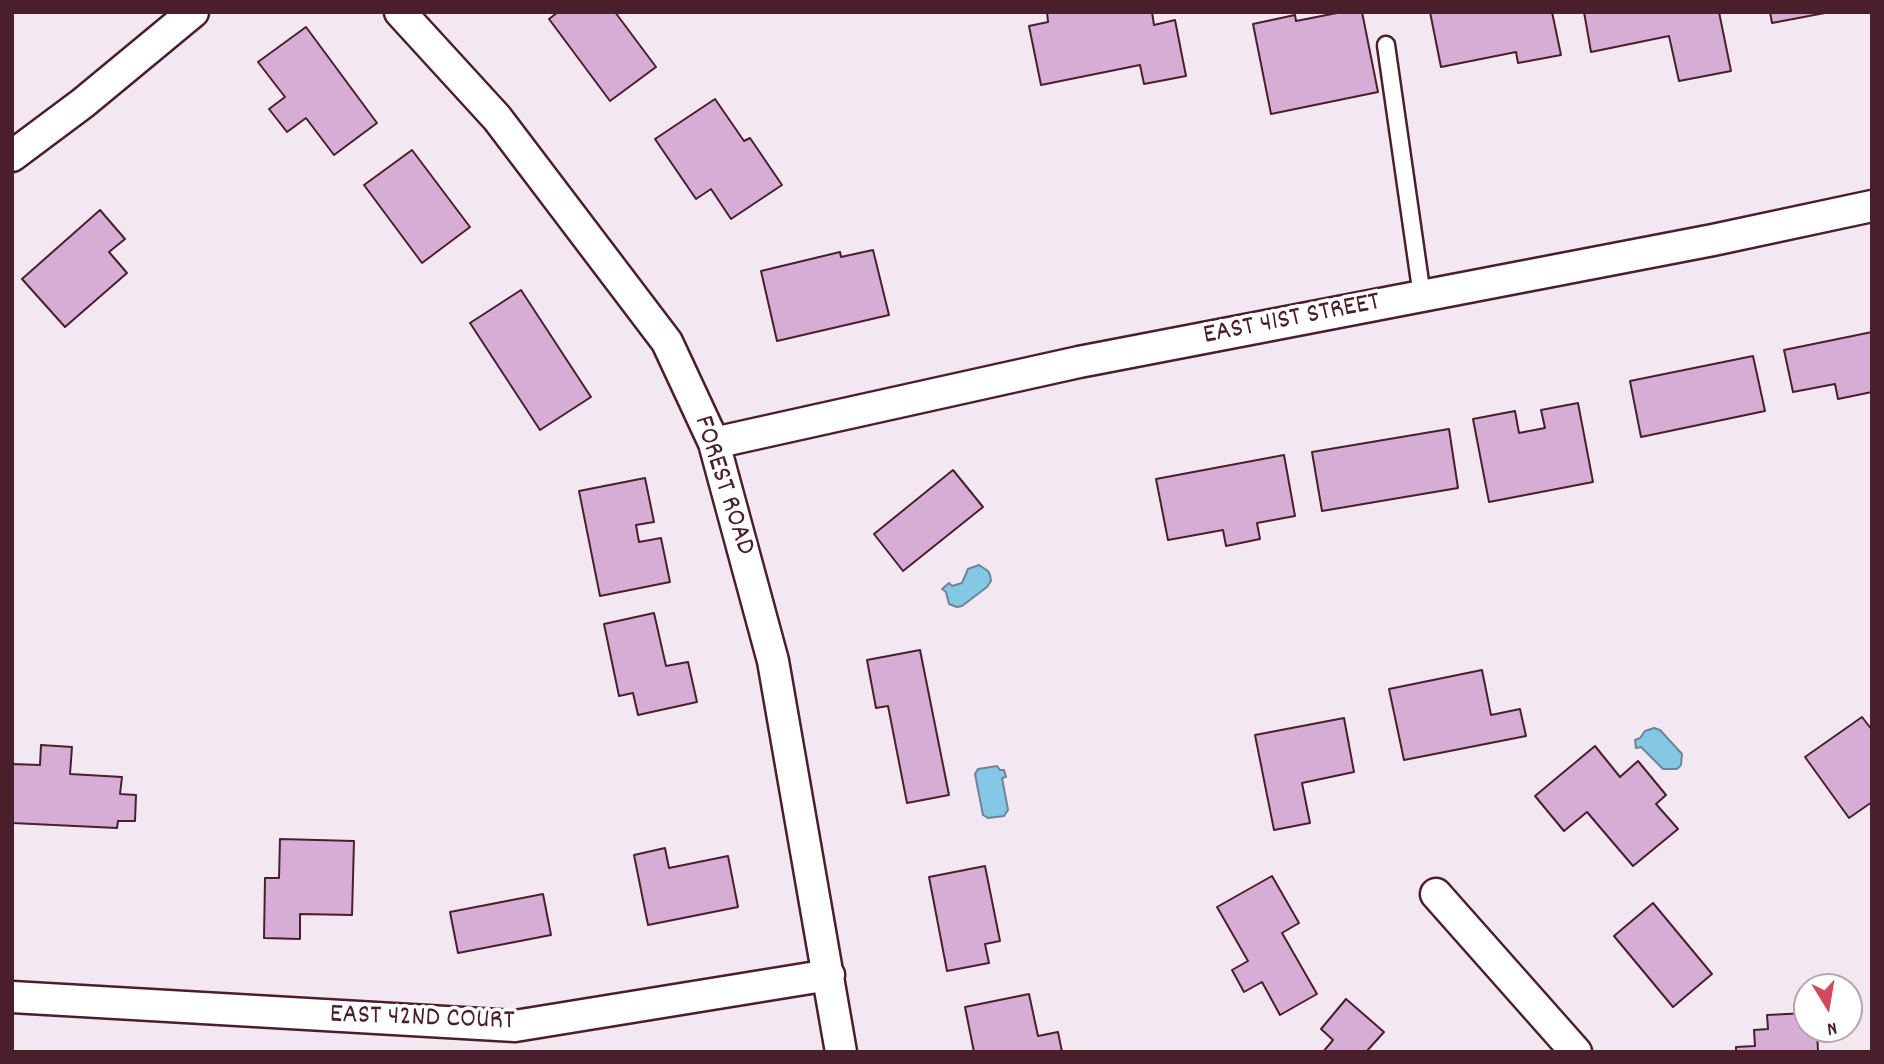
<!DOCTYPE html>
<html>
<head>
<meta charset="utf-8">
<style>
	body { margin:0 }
	#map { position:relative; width:1884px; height:1064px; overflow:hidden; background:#f3e7f2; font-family:Dekko,sans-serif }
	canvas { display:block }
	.frame { position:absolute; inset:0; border:14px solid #4a1f2b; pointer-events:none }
	.north { position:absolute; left:1793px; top:973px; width:70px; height:70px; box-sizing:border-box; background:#fff; border:2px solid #b7a5aa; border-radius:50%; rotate:169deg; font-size:19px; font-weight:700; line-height:28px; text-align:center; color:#4a1f2b }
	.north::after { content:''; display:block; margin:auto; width:24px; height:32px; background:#d1495b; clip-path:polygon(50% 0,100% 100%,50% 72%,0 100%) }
</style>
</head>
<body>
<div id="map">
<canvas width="1884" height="1064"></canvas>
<div class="frame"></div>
<div class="north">N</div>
</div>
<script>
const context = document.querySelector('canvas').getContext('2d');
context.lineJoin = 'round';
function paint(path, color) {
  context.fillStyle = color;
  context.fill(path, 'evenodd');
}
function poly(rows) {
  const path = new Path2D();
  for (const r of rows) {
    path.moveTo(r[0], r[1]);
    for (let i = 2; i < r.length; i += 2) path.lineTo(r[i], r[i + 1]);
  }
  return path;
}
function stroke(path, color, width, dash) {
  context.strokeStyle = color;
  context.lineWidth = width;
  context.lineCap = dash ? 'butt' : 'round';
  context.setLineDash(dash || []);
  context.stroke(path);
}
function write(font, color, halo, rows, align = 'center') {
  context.font = font + ' Dekko,sans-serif';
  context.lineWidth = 7;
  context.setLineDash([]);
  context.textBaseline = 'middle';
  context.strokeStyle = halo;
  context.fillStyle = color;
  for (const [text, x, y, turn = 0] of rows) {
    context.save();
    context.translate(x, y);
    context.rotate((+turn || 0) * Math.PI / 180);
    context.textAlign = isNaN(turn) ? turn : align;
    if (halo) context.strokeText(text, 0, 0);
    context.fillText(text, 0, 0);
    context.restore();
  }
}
const water = poly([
	[979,565,988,571,990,575,991,581,987,587,962,606,957,607,949,604,946,592,942,589,949,583,952,586,962,583,968,569,979,565],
	[1654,728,1660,730,1682,754,1681,765,1677,769,1663,769,1641,747,1636,748,1635,740,1640,738,1645,731,1654,728],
	[997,766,1000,770,1004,770,1006,777,1002,778,1008,810,1004,816,988,818,983,815,975,774,978,769,997,766]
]);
paint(water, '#84c8e5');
stroke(water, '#6d849b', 2);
const building = poly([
	[558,12,615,12,656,67,610,101,549,19,558,12],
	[1047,12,1152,12,1154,25,1175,20,1186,76,1144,84,1140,65,1041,85,1029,26,1048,22,1047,12],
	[1342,12,1362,12,1378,92,1271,114,1253,24,1295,15,1296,21,1342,12],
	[1430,12,1552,12,1561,55,1518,63,1516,52,1441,67,1430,12],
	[1584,12,1719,12,1731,71,1679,81,1669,36,1591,52,1584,12],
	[1770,12,1830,12,1772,23,1770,12],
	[306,27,377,123,334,155,306,118,287,132,269,109,285,97,258,62,306,27],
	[715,99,744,141,750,138,782,185,731,219,711,189,696,199,655,139,715,99],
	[412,150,470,227,422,263,364,185,412,150],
	[100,210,125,239,109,252,127,273,65,327,22,279,100,210],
	[873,250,889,315,777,341,761,271,840,252,841,257,873,250],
	[521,290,591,397,540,430,470,323,521,290],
	[1872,332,1872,392,1838,399,1835,384,1793,392,1784,350,1872,332],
	[1753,356,1765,411,1641,437,1630,381,1753,356],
	[1578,403,1593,482,1489,502,1473,419,1515,411,1519,433,1545,428,1541,410,1578,403],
	[1449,429,1458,488,1322,511,1312,452,1449,429],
	[1284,455,1295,516,1257,523,1260,539,1226,546,1223,530,1168,540,1156,479,1284,455],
	[953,470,983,507,903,571,874,534,953,470],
	[645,478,654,522,636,525,639,542,661,538,670,582,600,596,579,491,645,478],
	[654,613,666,666,688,662,697,702,638,715,633,693,619,696,604,624,654,613],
	[920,650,949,795,907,803,888,706,876,708,867,660,920,650],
	[1482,670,1491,715,1520,709,1526,736,1404,760,1389,689,1482,670],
	[1862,717,1872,730,1872,802,1849,818,1805,757,1862,717],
	[1344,718,1354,772,1302,783,1310,823,1274,830,1255,735,1344,718],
	[41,745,72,747,70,774,122,777,120,794,136,795,135,821,118,821,117,828,12,823,12,764,40,765,41,745],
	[1595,746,1620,777,1638,761,1666,795,1656,804,1678,829,1633,866,1587,812,1564,831,1535,796,1595,746],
	[280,839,354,841,352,915,300,914,300,939,264,938,265,878,279,878,280,839],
	[665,848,669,868,728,856,738,907,648,925,634,855,665,848],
	[985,866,1000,941,985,944,989,963,947,971,929,877,985,866],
	[1272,876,1299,923,1282,933,1317,994,1280,1015,1262,982,1244,992,1232,970,1248,961,1217,907,1272,876],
	[543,894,551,935,458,953,450,912,543,894],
	[1653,903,1712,974,1673,1007,1614,936,1653,903],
	[1029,994,1038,1036,1058,1032,1062,1052,974,1052,965,1007,1029,994],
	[1346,999,1384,1032,1366,1052,1323,1052,1333,1040,1321,1029,1346,999],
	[1807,1013,1807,1029,1817,1029,1818,1052,1736,1052,1736,1047,1755,1046,1754,1030,1768,1029,1767,1015,1807,1013]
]);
paint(building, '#d6aed5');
stroke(building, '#4a1f2b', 2);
const service = poly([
	[1386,45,1422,296]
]);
const minor = poly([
	[400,12,497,118,667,342,714,443,773,661,841,1052],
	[12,156,83,103,193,12],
	[714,443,1079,362,1713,240,1872,206],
	[1436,894,1576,1052],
	[12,997,515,1026,829,975]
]);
stroke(service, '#4a1f2b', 21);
stroke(minor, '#4a1f2b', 35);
stroke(service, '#fff', 16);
stroke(minor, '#fff', 30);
write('28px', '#4a1f2b', '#fff', [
	["EAST 41ST STREET",1292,321,-11],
	["FOREST ROAD",722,486,72],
	["EAST 42ND COURT",422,1020,2]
]);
</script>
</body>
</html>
